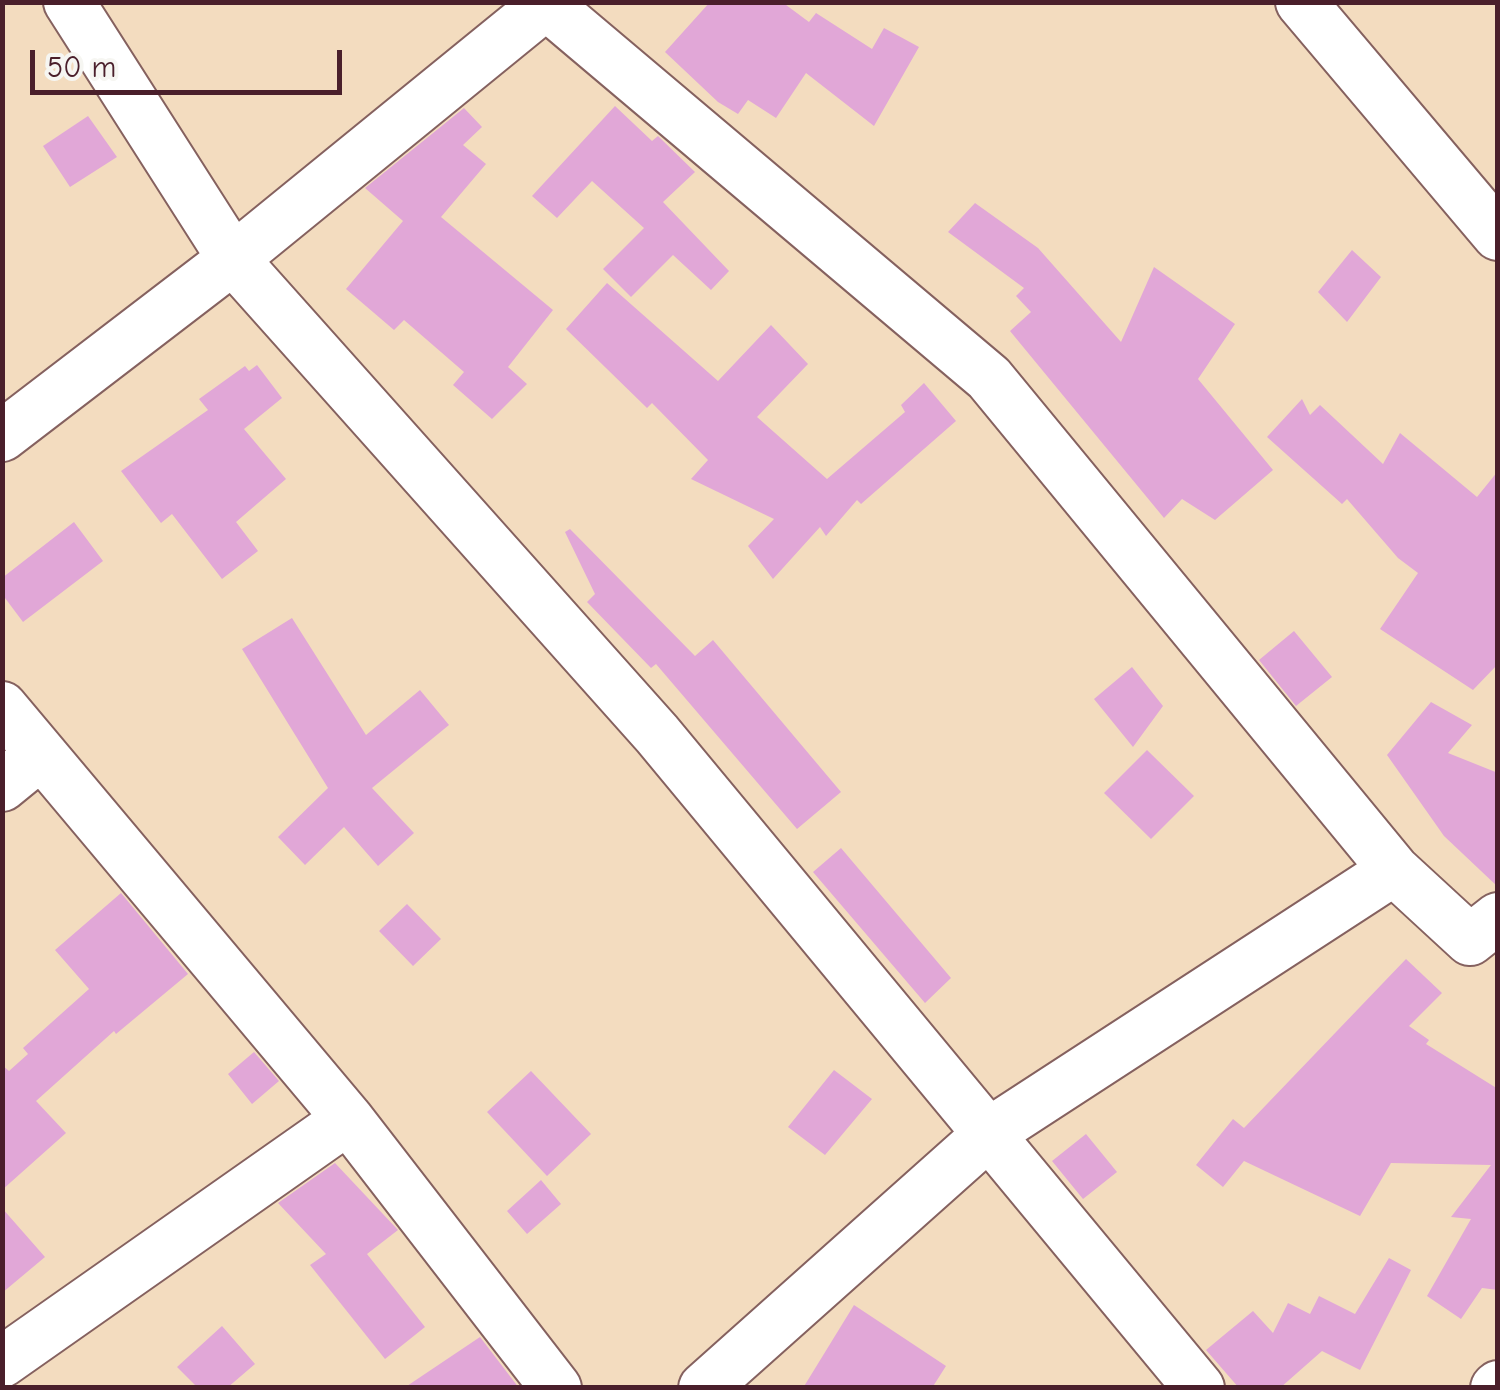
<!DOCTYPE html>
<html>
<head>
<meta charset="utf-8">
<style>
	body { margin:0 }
	#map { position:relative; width:1500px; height:1390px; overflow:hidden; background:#f3dcbf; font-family:"Comic Neue",sans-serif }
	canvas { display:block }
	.frame { position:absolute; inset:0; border:5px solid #4a1f2b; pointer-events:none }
	.scale { position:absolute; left:30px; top:50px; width:312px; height:45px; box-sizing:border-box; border:5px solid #4a1f2b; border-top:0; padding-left:12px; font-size:30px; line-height:35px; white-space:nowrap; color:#4a1f2b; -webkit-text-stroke:8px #f6f6f2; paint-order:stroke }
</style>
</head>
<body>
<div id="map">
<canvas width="1500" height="1390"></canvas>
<div class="frame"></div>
<div class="scale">50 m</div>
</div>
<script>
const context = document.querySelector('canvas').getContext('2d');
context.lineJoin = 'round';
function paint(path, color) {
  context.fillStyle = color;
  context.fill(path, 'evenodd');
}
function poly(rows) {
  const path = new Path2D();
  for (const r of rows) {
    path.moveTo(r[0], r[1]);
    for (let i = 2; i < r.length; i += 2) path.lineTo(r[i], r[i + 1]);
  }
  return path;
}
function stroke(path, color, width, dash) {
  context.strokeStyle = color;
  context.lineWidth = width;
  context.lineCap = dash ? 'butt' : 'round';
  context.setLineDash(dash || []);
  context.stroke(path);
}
paint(poly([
	[710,2,782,2,809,22,816,13,872,49,884,28,919,47,874,126,806,73,776,118,748,100,738,114,718,102,665,52],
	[615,106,652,141,658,136,695,172,663,202,729,271,711,290,673,255,631,297,603,269,644,228,592,181,557,218,532,196],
	[464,108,482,127,463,145,486,164,441,217,553,310,508,367,527,384,492,419,453,385,464,372,404,320,394,330,346,289,403,221,365,188],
	[88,116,117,157,70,187,43,146],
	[975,203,1038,248,1121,342,1154,267,1235,324,1198,379,1273,470,1215,520,1182,499,1164,518,1010,331,1031,312,1016,296,1024,288,948,232],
	[1352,250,1381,277,1347,322,1318,292],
	[607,283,718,381,771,325,808,364,757,417,827,479,905,412,901,405,924,383,956,421,861,504,857,500,826,536,820,527,773,579,748,546,774,519,691,479,708,460,652,403,647,408,566,329],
	[257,365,282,398,244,429,286,479,236,522,258,551,222,579,172,514,161,523,121,471,208,410,199,399,245,366,249,371],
	[1302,399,1310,415,1320,405,1383,464,1400,433,1477,497,1498,471,1498,664,1473,690,1380,629,1418,573,1398,558,1347,499,1342,504,1267,437],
	[74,522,103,561,23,622,2,594,2,578],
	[570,529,695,656,713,640,841,792,797,829,656,664,651,668,587,602,595,594,565,532],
	[292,618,366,735,420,690,449,725,372,788,414,833,378,866,344,827,305,865,278,837,328,788,242,649],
	[1294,631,1332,677,1296,706,1259,660],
	[1132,667,1163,706,1133,747,1094,699],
	[1431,702,1472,725,1448,753,1498,773,1498,887,1444,836,1387,755],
	[1147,750,1194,796,1151,839,1104,793],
	[841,848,951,978,925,1003,813,872],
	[121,893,188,974,116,1034,114,1031,36,1101,66,1133,2,1190,2,1065,9,1071,28,1054,23,1048,89,989,55,950],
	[407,904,441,939,413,966,379,931],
	[1406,959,1442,993,1409,1026,1429,1040,1426,1044,1498,1089,1498,1290,1482,1288,1461,1319,1427,1296,1471,1219,1451,1217,1491,1165,1391,1163,1360,1216,1244,1161,1223,1187,1196,1165,1233,1119,1244,1128],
	[254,1052,279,1081,252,1104,228,1074],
	[834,1070,872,1099,825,1155,788,1127],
	[531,1071,591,1134,547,1176,487,1112],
	[1086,1134,1117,1172,1083,1199,1052,1161],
	[335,1163,398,1230,367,1254,425,1327,385,1359,310,1265,326,1254,278,1203],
	[541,1180,561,1204,527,1234,507,1211],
	[2,1208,45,1257,2,1293],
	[1389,1258,1411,1270,1360,1370,1322,1351,1280,1388,1239,1388,1206,1350,1253,1311,1273,1333,1288,1303,1310,1314,1319,1296,1355,1314],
	[854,1305,946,1366,932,1388,803,1388],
	[222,1326,255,1364,227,1388,198,1388,177,1367],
	[480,1337,519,1388,404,1388]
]), '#e1a7d7');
const minor = poly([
	[69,2,233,259,657,734,1199,1388],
	[1301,2,1498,235],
	[2,436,233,259,546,4,989,378,1394,870,1470,940,1498,918],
	[2,707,348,1119,556,1388],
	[2,786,40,755],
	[2,1362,348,1119],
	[704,1388,991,1132,1394,870],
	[1496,1388,1498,1386]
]);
stroke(minor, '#85615f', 54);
stroke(minor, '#fff', 50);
</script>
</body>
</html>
